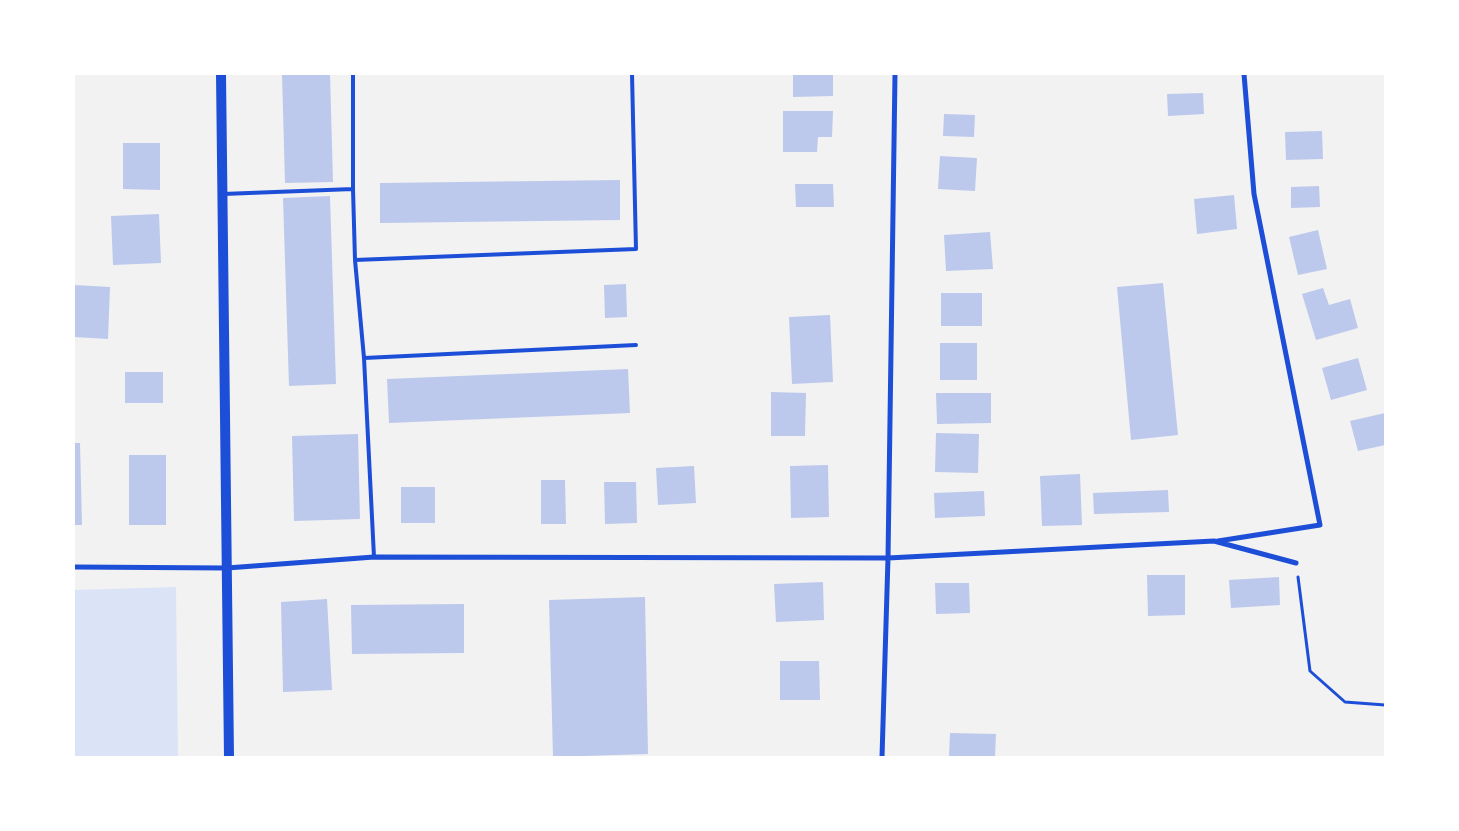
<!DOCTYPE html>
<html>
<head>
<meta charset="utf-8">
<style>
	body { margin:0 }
	#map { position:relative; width:1459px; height:831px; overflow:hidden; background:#f2f2f2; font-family:"Open Sans",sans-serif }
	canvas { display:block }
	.frame { position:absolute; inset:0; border:75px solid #fff; pointer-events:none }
</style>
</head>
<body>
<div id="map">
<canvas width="1459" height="831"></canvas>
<div class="frame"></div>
</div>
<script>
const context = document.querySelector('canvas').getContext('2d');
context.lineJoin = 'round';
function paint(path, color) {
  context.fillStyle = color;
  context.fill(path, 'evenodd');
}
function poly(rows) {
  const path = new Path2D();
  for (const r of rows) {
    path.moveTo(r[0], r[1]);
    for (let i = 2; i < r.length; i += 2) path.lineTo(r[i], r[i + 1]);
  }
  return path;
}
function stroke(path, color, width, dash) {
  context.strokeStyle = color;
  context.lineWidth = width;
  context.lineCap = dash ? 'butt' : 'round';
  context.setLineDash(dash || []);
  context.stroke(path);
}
paint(poly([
	[176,587,178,757,74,757,74,590]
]), '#dbe4f7');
paint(poly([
	[282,74,330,74,333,182,285,183],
	[793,74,833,74,833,96,793,97],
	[1203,93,1204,114,1168,116,1167,94],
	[783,111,833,111,832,137,818,137,817,152,783,152],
	[944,114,975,115,974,137,943,136],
	[1322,131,1323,159,1286,160,1285,132],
	[123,143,160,143,160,190,123,189],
	[940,156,977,158,975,191,938,189],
	[620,180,620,220,380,223,380,183],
	[795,184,833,184,834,207,796,207],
	[1319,186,1320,207,1291,208,1291,187],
	[1234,195,1237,229,1197,234,1194,199],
	[330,196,336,384,289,386,283,198],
	[159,214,161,263,113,265,111,216],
	[1318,230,1327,269,1298,275,1289,237],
	[990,232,993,269,946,271,944,235],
	[1163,283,1178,435,1131,440,1117,287],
	[626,284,627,317,605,318,604,285],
	[74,285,110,287,108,339,74,337],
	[1323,288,1329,305,1350,299,1358,328,1316,340,1302,294],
	[941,293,982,293,982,326,941,326],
	[830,315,833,382,792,384,789,317],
	[940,343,977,343,977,380,940,380],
	[1358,358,1367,390,1331,400,1322,368],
	[628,369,630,413,389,423,387,379],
	[125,372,163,372,163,403,125,403],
	[771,392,806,393,805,436,771,436],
	[936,393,991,393,991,423,937,424],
	[1385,413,1385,445,1358,451,1350,421],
	[936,433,979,434,978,473,935,472],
	[358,434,360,519,294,521,292,436],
	[74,443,80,443,82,525,74,525],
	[129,455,166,455,166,525,129,525],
	[828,465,829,517,791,518,790,466],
	[694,466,696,503,658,505,656,468],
	[1080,474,1082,525,1042,526,1040,476],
	[541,480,565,480,566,524,541,524],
	[604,482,636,482,637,523,605,524],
	[401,487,435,487,435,523,401,523],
	[1168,490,1169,512,1094,514,1093,493],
	[984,491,985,516,935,518,934,493],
	[1147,575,1185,575,1185,615,1148,616],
	[1279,577,1280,605,1231,608,1229,580],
	[823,582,824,620,776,622,774,584],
	[935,583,969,583,970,613,936,614],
	[645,597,648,754,553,757,549,600],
	[327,599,332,690,283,692,281,602],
	[464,604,464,653,352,654,351,605],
	[780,661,819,661,820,700,780,700],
	[950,733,996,734,995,757,949,757]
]), '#bdc9ec');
stroke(poly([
	[1298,577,1310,671,1345,702,1385,705]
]), '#1d4ed8', 3);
stroke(poly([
	[353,74,353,189],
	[223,194,353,189,355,260,364,358,374,557],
	[355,260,636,249,632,74],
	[364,358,636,345]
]), '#1d4ed8', 4);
stroke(poly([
	[1218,541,1320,525,1254,194,1244,74],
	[74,567,227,568,374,557,888,558,1214,541,1296,563],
	[882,757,888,558,895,74]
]), '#1d4ed8', 5);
stroke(poly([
	[221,74,229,757]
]), '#1d4ed8', 10);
</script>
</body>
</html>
